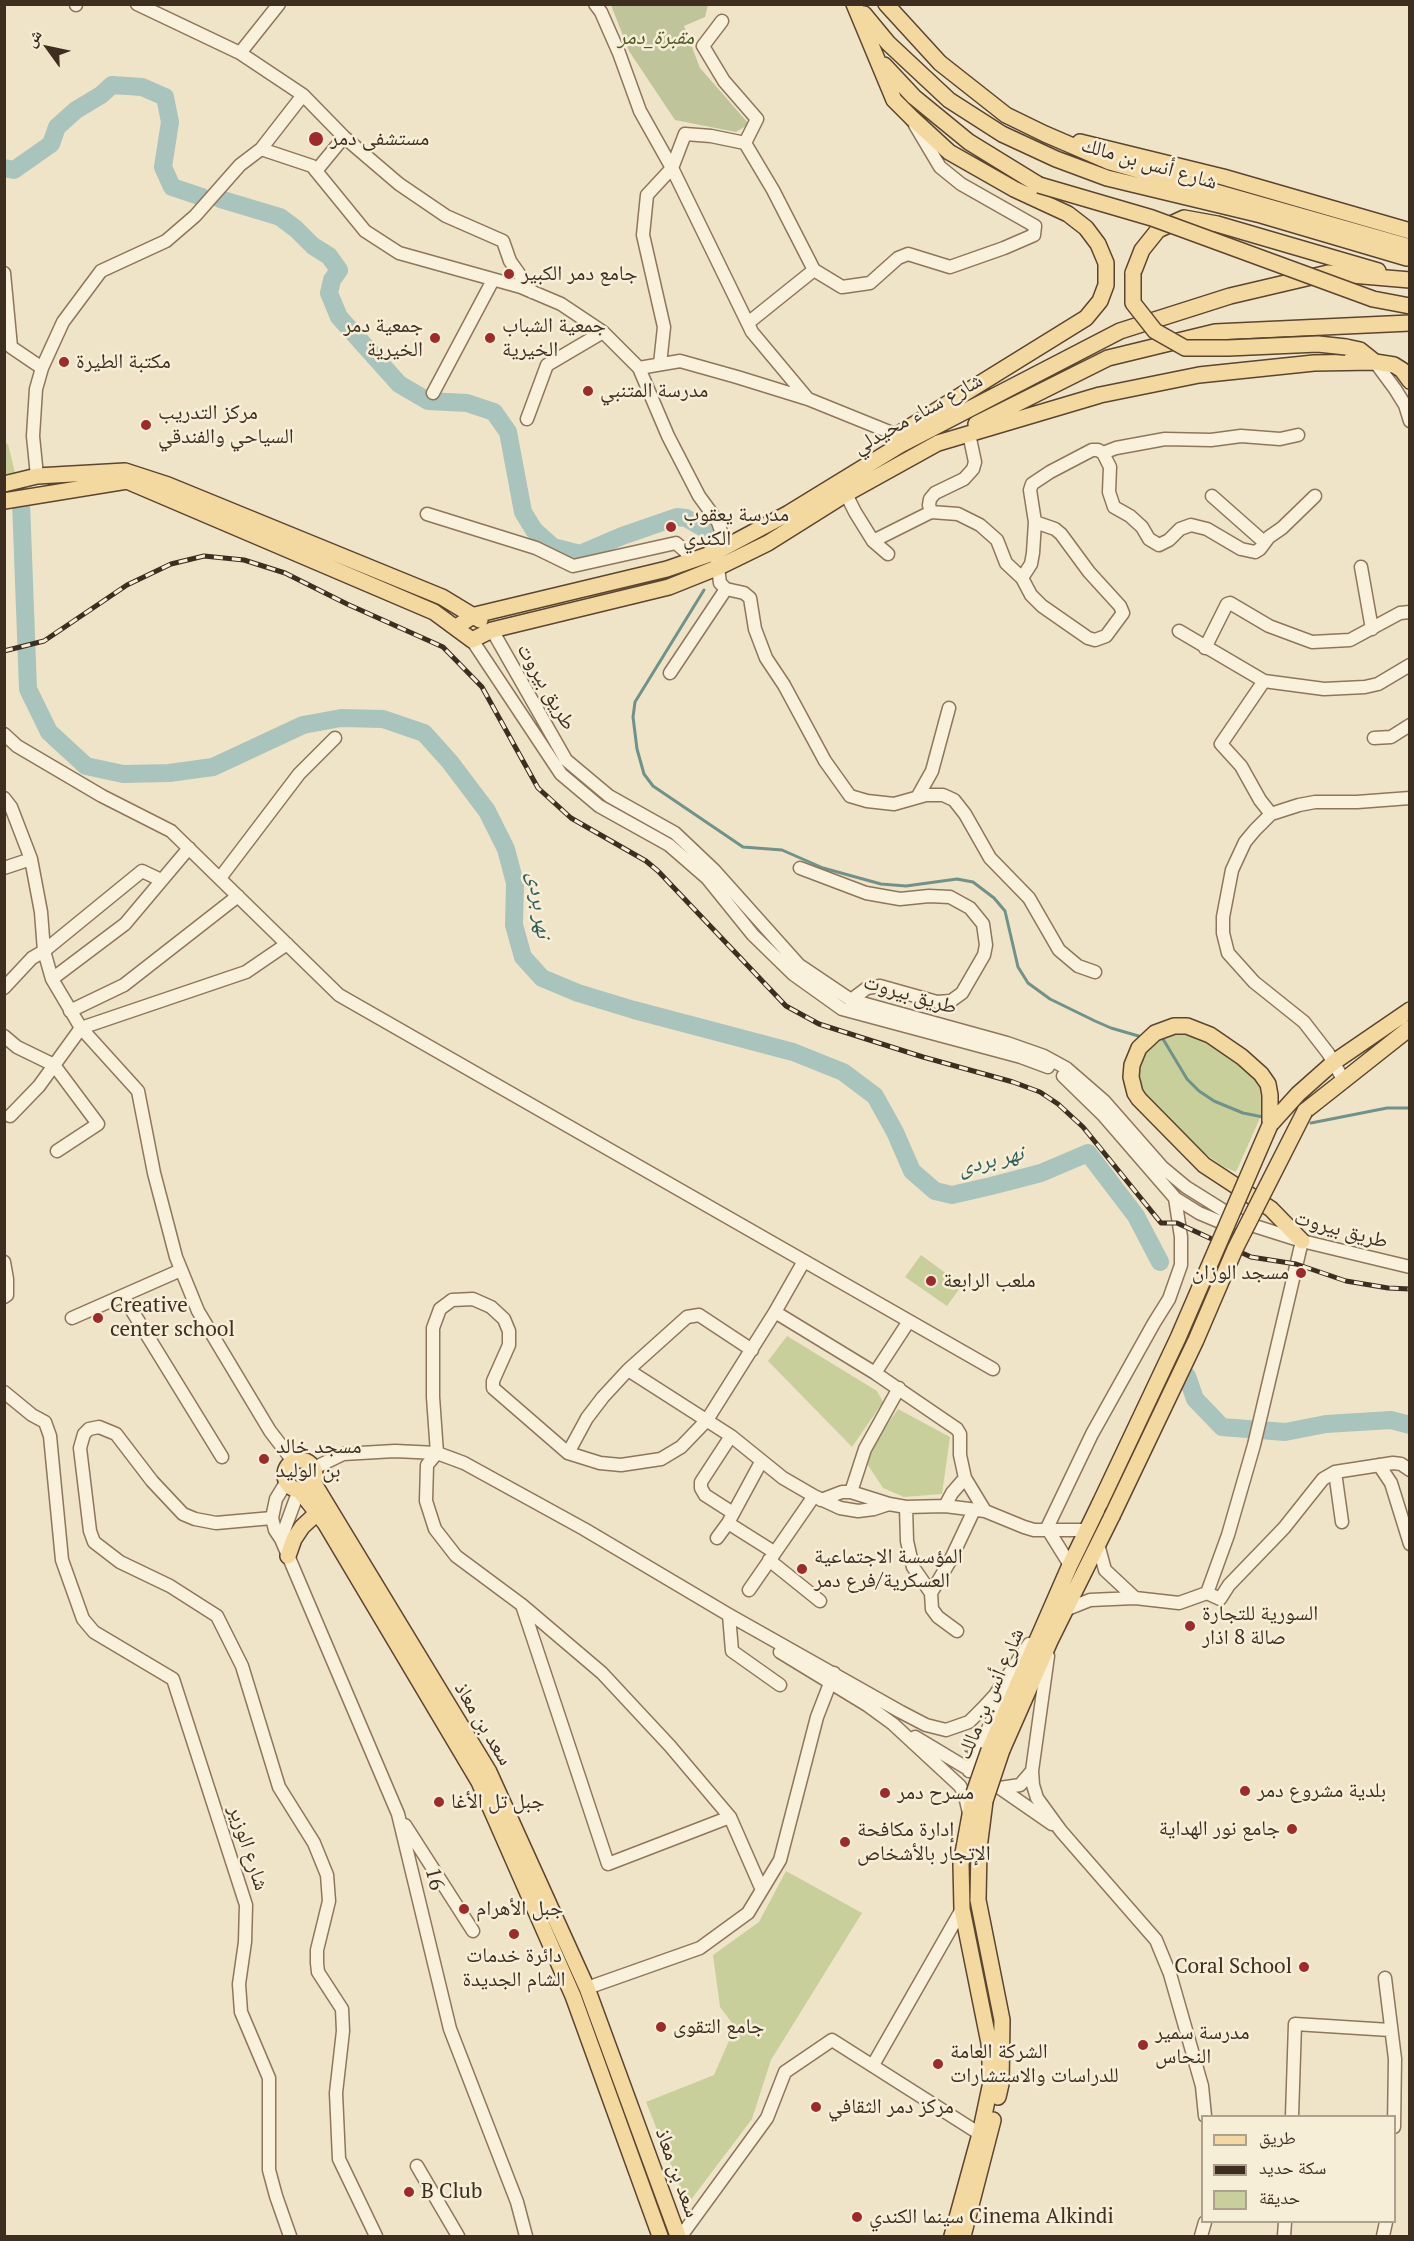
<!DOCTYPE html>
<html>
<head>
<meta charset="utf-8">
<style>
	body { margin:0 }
	#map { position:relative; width:1414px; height:2241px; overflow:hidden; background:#f0e4c8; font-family:"PT Serif","Noto Naskh Arabic",serif }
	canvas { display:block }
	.frame { position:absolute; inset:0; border:6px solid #3d2e20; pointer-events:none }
	.legend { position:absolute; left:1201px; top:2115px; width:195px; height:108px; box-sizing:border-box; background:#f7eed8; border:2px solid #ada18e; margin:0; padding:8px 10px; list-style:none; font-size:18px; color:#3d2e20 }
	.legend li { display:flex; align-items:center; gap:12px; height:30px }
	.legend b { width:30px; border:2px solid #ada18e }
	.north { position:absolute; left:18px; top:18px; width:60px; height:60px; -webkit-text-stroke:4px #f7eed8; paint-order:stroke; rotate:303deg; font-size:16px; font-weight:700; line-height:24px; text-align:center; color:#3d2e20 }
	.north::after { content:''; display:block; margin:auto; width:21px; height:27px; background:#3d2e20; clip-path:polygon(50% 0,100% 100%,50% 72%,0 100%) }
</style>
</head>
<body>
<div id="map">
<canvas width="1414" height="2241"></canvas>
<div class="frame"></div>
<ul class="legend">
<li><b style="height:8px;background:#f3d9a0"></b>طريق</li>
<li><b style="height:8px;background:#3d2e20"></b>سكة حديد</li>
<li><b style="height:16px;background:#c9cf9b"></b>حديقة</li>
</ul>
<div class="north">ش</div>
</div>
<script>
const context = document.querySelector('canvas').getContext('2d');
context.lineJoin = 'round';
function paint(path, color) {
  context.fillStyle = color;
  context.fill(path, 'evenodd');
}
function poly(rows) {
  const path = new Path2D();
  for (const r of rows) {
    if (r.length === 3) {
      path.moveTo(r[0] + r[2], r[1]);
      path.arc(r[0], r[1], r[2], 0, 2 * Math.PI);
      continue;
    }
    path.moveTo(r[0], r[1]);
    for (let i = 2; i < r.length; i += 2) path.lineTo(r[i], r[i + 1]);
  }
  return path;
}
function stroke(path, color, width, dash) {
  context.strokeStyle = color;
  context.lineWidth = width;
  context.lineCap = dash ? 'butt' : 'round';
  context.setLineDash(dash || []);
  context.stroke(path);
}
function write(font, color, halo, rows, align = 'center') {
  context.font = font + ' "PT Serif","Noto Naskh Arabic",serif';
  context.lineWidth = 5;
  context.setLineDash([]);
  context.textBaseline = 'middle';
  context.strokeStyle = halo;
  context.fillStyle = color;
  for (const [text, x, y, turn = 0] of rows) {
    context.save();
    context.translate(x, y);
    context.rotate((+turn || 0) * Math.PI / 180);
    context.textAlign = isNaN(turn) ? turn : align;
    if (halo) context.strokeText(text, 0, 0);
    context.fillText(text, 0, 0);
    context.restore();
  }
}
paint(poly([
	[4,443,8,444,16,477,4,480],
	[1184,1032,1200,1036,1256,1076,1263,1091,1264,1109,1236,1172,1224,1167,1197,1148,1150,1102,1141,1088,1138,1071,1143,1054,1151,1044,1168,1034],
	[921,1255,962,1285,947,1306,905,1277],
	[787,1336,877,1391,883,1402,852,1447,768,1361],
	[898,1409,950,1437,942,1494,904,1497,883,1488,864,1459],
	[786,1871,862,1913,771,2060,752,2119,687,2205,646,2102,714,2075,735,2027,720,2007,713,1955,759,1922]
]), '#c9cf9b');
paint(poly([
	[611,5,708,5,705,17,684,26,700,68,749,124,736,132,675,120,629,51]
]), '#bfc49a');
stroke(poly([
	[704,590,635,702,633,717,637,749,644,774,653,786,743,847,782,850,823,868,881,884,906,886,957,879,973,882,994,898,1005,911,1018,967,1028,983,1050,999,1095,1021,1111,1028,1142,1037],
	[1161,1038,1163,1039,1187,1079,1199,1091,1214,1101,1243,1113,1263,1117],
	[1311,1123,1387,1108,1410,1108]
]), '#6f938a', 3);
stroke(poly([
	[4,168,14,170,51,144,57,127,76,110,101,95,112,85,142,87,165,97,170,122,163,167,172,187,202,197],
	[220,199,280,217,296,229,313,246,329,256,339,270,332,280,329,293,339,317,399,384,428,401,467,403,494,412,508,432,523,512,534,530,553,547,580,554,622,536,677,517,686,518,707,530],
	[21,502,28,689,49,732,86,766,123,774,169,773,213,767,303,725,341,718,383,719,424,733,450,762,487,811,506,849,515,883,514,925,523,957,542,978,578,993,634,1010,793,1052,843,1072,875,1096,895,1132,912,1171,935,1191,952,1195,991,1186,1041,1173,1088,1153,1136,1216,1160,1262],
	[1187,1376,1195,1399,1222,1427,1285,1432,1326,1424,1391,1420,1410,1425]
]), '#a9c4bc', 18);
const minor = poly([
	[137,4,240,53],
	[279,4,240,53,303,95,344,137,399,184,446,216,503,241,510,261,532,292],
	[595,4,601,12,619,53,640,111,672,168,752,332,808,399],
	[76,5,76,4],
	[745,143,773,190,814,270],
	[261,149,312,166,365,231,399,253,521,287,561,304,603,332,639,368,668,436,699,496,718,522,722,534,722,544,716,552,720,583,726,589,744,593,750,598,755,629,766,658,784,685,825,761,850,796,867,801,894,804,926,795,943,795,954,800,965,814,990,858,1029,898,1059,950,1078,966,1095,972],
	[316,171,344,137],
	[4,273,11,347,42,368],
	[748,323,814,270,842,287,870,283,898,258,908,254,950,267,1004,248,1034,235,1035,226,961,184,940,167,915,125],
	[1375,362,1395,389,1405,405,1410,421],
	[660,364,664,327,643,235,647,195,672,168,685,134,711,136,745,143,757,119,724,81,703,46,722,21],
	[639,368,680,361,737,377,808,399,897,435,900,444],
	[433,393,493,280],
	[527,419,547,365,603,332],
	[1103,453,1116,448,1165,439,1211,440,1241,436,1280,439,1298,435],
	[37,476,33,436,36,389,42,368,63,322,101,271,166,241,195,216,240,165,261,149,303,95],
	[846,494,855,512,873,541,888,554],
	[1212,496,1264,542],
	[931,512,929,505,930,499,935,493,964,479,973,469,975,462,969,434],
	[427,514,536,548,573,566,676,543,695,560],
	[873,541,931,512,958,514,980,525,997,540,1006,563,1022,578,1031,595,1042,606,1088,638,1095,640,1106,636,1123,613,1120,606,1089,572,1061,534,1055,529,1035,522],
	[1361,567,1372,629],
	[1022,578,1031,564,1033,553,1035,522,1030,490,1032,484,1050,472,1092,450,1098,450,1103,453,1110,467,1109,492,1114,507,1130,516,1142,527,1149,539,1159,545,1169,540,1180,529,1191,525,1207,529,1241,549,1255,552,1260,549,1269,537,1282,528,1315,496],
	[492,630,566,760,609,796,675,833,714,870,799,965,851,1000,1007,1043,1044,1056,1066,1068,1104,1101,1162,1167,1186,1187,1242,1222,1302,1241,1410,1267],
	[1179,631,1264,681,1324,689,1365,687,1378,684,1410,665],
	[472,640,561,774,599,806,669,845,707,878,753,935,793,974,842,1009,1021,1057,1048,1067],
	[1205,648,1227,604,1230,603,1269,626,1312,642,1350,640,1400,613,1410,612],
	[670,673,726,589],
	[1264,681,1221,744,1241,766,1260,800,1271,814],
	[4,734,17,746,102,796,171,831,339,995,993,1369],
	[1374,738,1391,737,1410,725],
	[918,796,932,771,949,708],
	[4,798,11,807,31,859,41,912,44,951,52,979,81,1028,138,1091,154,1173,176,1257,198,1311,270,1431,293,1461],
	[4,868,31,859],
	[800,868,866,893,900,899,929,896,950,897,970,908,983,924,986,945,984,955,962,993,951,1001,937,1002,880,986,867,988,851,1000],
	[220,878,299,774,335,738],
	[52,979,125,924,189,848],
	[4,988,32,958,44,951,142,871,161,880],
	[70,1011,124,985,238,896],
	[4,1036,17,1047,54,1065,98,1124,57,1151],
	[1063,1076,1104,1116,1175,1198,1199,1213,1218,1221,1235,1222],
	[1343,1079,1328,1053,1304,1022,1254,982,1228,953,1223,933,1223,917,1232,870,1245,842,1255,830,1271,814,1299,805,1315,802,1357,802,1410,798],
	[10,1116,39,1086,81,1028,246,972,287,944],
	[4,1262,7,1279,7,1295,4,1297],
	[123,1296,222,1457],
	[775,1312,804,1261],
	[72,1318,181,1270],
	[628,1370,731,1436,783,1478,814,1496,840,1508,858,1511,874,1509,889,1504,906,1507,945,1506,985,1511,1024,1527,1034,1530,1087,1530],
	[875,1373,909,1321],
	[4,1392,32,1415,45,1422,50,1436,62,1560,83,1619,94,1632,173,1679,246,1905,245,1942,239,1984,241,2012,269,2078,269,2170,276,2196,290,2236],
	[731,1436,701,1482,701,1488,705,1495,733,1513],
	[568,1453,587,1418,603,1397,628,1370,687,1317,699,1315,752,1350],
	[1379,1465,1391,1483,1410,1544],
	[314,1468,343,1454,395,1451,437,1453,464,1463,584,1529,729,1615,901,1712,926,1725,946,1730,969,1722,983,1708,995,1695,1029,1644],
	[1335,1472,1342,1522],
	[287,1481,276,1499,272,1518,275,1530,281,1539,398,1814,450,2029,517,2202,526,2236],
	[851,1492,865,1449,899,1388],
	[821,1500,842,1492,851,1492,889,1504],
	[945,1506,952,1493,965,1478],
	[906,1507,907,1541,913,1567,931,1593],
	[272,1518,216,1523,195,1519,183,1514,152,1481,116,1434,99,1427,89,1429,84,1434,80,1448,90,1531,94,1542,120,1562,170,1586,217,1616,242,1666,279,1787,314,1843,327,1875,329,1901,317,1950,317,1963,318,1972,342,2009,343,2031,336,2093,339,2159,376,2236],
	[728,1523,774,1552],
	[717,1538,728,1523,761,1462],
	[281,1539,299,1490],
	[1098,1544,1105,1570,1135,1598],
	[769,1560,820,1601],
	[1070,1565,1047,1528,1092,1434,1154,1323,1169,1299,1181,1265,1181,1237,1175,1198],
	[749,1590,814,1496],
	[1207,1593,1228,1535,1254,1445,1302,1241],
	[522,1605,608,1864,730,1817],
	[1065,1610,1090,1600,1135,1598,1179,1603,1207,1593,1220,1599,1229,1585,1284,1528,1323,1479,1335,1472,1393,1463,1401,1464,1410,1470],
	[729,1615,732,1651,780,1685],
	[957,1631,938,1617,932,1609,931,1593,950,1561,974,1510],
	[780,1652,867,1705,893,1724,960,1786,965,1796,969,1813],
	[915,1737,1000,1788,1052,1824],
	[969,1771,1007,1687],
	[1032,1771,1033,1785,1037,1798,1061,1831,1156,1940,1170,1974,1202,2086,1205,2116],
	[1000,1788,1020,1785,1032,1771,1048,1656],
	[405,1825,473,1931],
	[762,1890,730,1817,670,1746,602,1673,522,1605,456,1556,435,1529,426,1501,427,1465,437,1453,433,1397,433,1328,440,1309,452,1300,473,1299,491,1307,504,1319,509,1331,509,1345,493,1381,493,1388,568,1453,600,1463,621,1465,661,1459,681,1447,707,1420,775,1312,875,1373,957,1429,960,1434,960,1455,965,1478,985,1511],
	[1385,1978,1395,2059,1394,2127],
	[587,1988,700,1948,748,1913,780,1860,817,1717,834,1673],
	[873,2065,962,1909],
	[1292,2116,1295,2024,1390,2030],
	[417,2166,458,2236],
	[681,2236,767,2118,785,2072,832,2040,980,2134],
	[1201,2236,1205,2222],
	[1284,2236,1285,2222],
	[1383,2236,1386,2222]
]);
const major = poly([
	[854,4,894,100,912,118,949,152,1014,189,1068,214,1086,228,1098,244,1106,263,1106,285,1100,301,1086,318,897,435],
	[886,4,940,63,1006,115,1045,134,1110,162,1410,247],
	[864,14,888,43,949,100,1002,134,1056,159,1107,178,1261,215,1407,258],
	[884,65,914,97,969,142,1039,185],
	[1080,142,1223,177,1410,231],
	[1133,273,1142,250,1158,230,1184,218,1217,224,1378,271],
	[1346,347,1360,350,1375,362],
	[976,424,1108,358,1215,332,1410,323],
	[4,484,37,476,125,471,168,485,442,597,480,620],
	[4,501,127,481,434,612,472,640,492,630,669,587,719,567,768,543,846,494,938,443,1100,395,1199,375,1314,363,1375,362,1394,365,1402,370,1410,381],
	[456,627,475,615,667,569,716,552,789,513,900,445,1120,331,1230,296,1328,273,1410,280],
	[1305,1111,1410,1028],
	[1270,1125,1270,1095,1268,1084,1261,1074,1242,1057,1210,1035,1187,1026,1174,1026,1155,1033,1139,1048,1132,1065,1131,1077,1135,1093,1139,1099,1204,1165,1271,1209,1302,1241],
	[1270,1125,1298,1094,1334,1062,1410,1010],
	[300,1475,15],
	[313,1482,489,1772,587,1988,678,2236],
	[299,1490,325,1523,479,1782,573,1996,660,2236],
	[288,1556,294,1539,302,1527,317,1513],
	[989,1750,1070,1565,1100,1503],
	[1002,1750,1050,1641,1112,1516],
	[985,1801,979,1848,978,1900,1002,2020,1001,2084,998,2097],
	[952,2236,980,2134,991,2082,989,2043,962,1909,961,1864,974,1793],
	[963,2236,993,2120]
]);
stroke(minor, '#8d765c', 15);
stroke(major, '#5b4430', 18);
stroke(minor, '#faf1dc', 12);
stroke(major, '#f3d9a0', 15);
const rail = poly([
	[4,651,44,641,127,585,171,564,204,556,244,560,285,573,347,604,443,647,482,687,538,788,571,818,646,861,658,871,786,1006,819,1024,923,1057,1013,1082,1040,1092,1058,1104,1083,1127,1161,1223,1177,1223,1251,1257,1296,1264,1346,1281,1388,1288,1410,1289]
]);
stroke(rail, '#3d2e20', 5);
stroke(rail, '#f7eed8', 3, [9]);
const majorBridge = poly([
	[1039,185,1152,218,1373,299,1410,306],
	[1133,273,1133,303,1155,331,1185,348,1228,348,1318,344,1346,347],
	[1100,1503,1178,1338,1270,1125],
	[1112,1516,1196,1340,1235,1249,1305,1111],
	[974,1793,989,1750],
	[985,1801,1002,1750]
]);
stroke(majorBridge, '#5b4430', 18, []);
stroke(majorBridge, '#f3d9a0', 15);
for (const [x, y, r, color] of [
	[316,139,8,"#9e2a2b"],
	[509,274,6,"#9e2a2b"],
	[435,338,6,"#9e2a2b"],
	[490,338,6,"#9e2a2b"],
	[64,362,6,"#9e2a2b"],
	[588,391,6,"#9e2a2b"],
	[146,425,6,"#9e2a2b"],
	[671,527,6,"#9e2a2b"],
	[1301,1273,6,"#9e2a2b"],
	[931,1281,6,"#9e2a2b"],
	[98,1318,6,"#9e2a2b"],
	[264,1459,6,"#9e2a2b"],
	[802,1569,6,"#9e2a2b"],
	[1190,1626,6,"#9e2a2b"],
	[1245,1791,6,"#9e2a2b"],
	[885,1793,6,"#9e2a2b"],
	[439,1802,6,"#9e2a2b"],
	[1292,1829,6,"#9e2a2b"],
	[845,1842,6,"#9e2a2b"],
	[464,1909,6,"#9e2a2b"],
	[514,1934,6,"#9e2a2b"],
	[1304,1967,6,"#9e2a2b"],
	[661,2027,6,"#9e2a2b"],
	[1143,2045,6,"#9e2a2b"],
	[938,2064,6,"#9e2a2b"],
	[816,2107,6,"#9e2a2b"],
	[409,2192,6,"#9e2a2b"],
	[857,2217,6,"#9e2a2b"]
]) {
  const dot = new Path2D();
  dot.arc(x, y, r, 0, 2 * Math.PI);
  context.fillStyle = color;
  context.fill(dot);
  stroke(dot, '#f7eed8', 2);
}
write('italic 21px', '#4d5a26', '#f7eed8', [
	["مقبرة_دمر",656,38]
]);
write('21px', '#3d2e20', '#f7eed8', [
	["مستشفى دمر",330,139],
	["جامع دمر الكبير",521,274],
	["جمعية دمر",423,326,"right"],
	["الخيرية",423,350,"right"],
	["جمعية الشباب",502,326],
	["الخيرية",502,350],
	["مكتبة الطيرة",76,362],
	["مدرسة المتنبي",600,391],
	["مركز التدريب",158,413],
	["السياحي والفندقي",158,437],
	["مدرسة يعقوب",683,515],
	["الكندي",683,539],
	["مسجد الوزان",1289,1273,"right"],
	["ملعب الرابعة",943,1281],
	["Creative",110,1306],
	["center school",110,1330],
	["مسجد خالد",276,1447],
	["بن الوليد",276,1471],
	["المؤسسة الاجتماعية",814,1557],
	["العسكرية/فرع دمر",814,1581],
	["السورية للتجارة",1202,1614],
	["صالة 8 اذار",1202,1638],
	["بلدية مشروع دمر",1257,1791],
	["مسرح دمر",897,1793],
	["جبل تل الأغا",451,1802],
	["جامع نور الهداية",1280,1829,"right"],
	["إدارة مكافحة",857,1830],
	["الإتجار بالأشخاص",857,1854],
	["جبل الأهرام",476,1909],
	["دائرة خدمات",514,1956,"center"],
	["الشام الجديدة",514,1980,"center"],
	["Coral School",1292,1967,"right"],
	["جامع التقوى",673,2027],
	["مدرسة سمير",1155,2033],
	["النحاس",1155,2057],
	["الشركة العامة",950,2052],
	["للدراسات والاستشارات",950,2076],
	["مركز دمر الثقافي",828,2107],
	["B Club",421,2192],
	["سينما الكندي Cinema Alkindi",869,2217]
], 'left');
write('21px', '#3d2e20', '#f7eed8', [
	["شارع أنس بن مالك",1149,164,16],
	["شارع سناء محيدلي",918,414,-29],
	["طريق بيروت",546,687,60],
	["طريق بيروت",910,995,16],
	["طريق بيروت",1341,1230,15],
	["شارع أنس بن مالك",991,1694,-67],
	["سعد بن معاذ",483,1724,59],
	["شارع الوزير",248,1848,72],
	["16",434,1879,76],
	["سعد بن معاذ",677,2173,70]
]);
write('italic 22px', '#2f5d5a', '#f7eed8', [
	["نهر بردى",539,905,82],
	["نهر بردى",991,1161,-14]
]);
</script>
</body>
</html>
